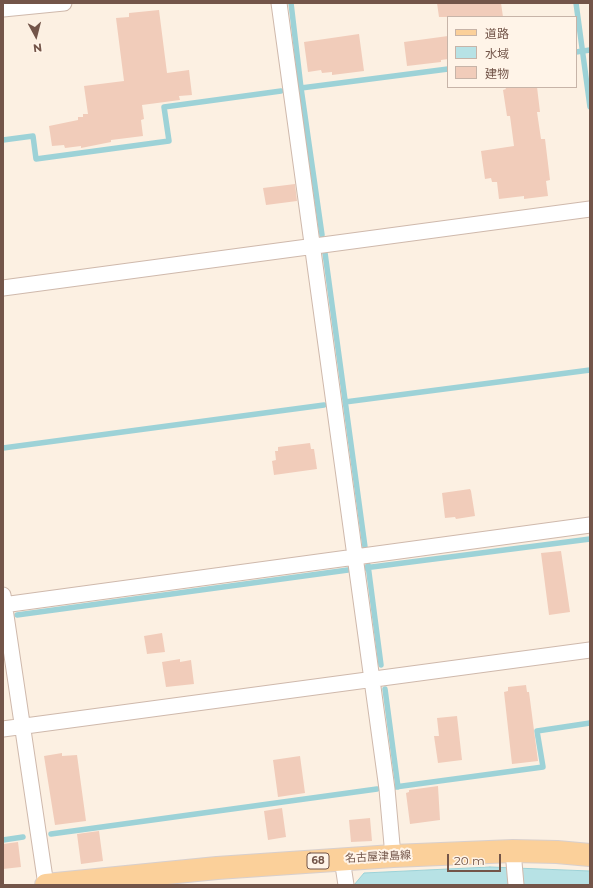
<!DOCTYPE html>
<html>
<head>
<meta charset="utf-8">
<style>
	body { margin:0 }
	#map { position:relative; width:593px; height:888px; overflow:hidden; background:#fcf0e2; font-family:Montserrat,"Noto Sans JP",sans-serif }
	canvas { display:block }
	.frame { position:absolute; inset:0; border:4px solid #735549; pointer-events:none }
	.legend { position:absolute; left:447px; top:16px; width:130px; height:72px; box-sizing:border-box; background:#fff4e8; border:1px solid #c7b4a8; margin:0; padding:5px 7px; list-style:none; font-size:12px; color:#735549 }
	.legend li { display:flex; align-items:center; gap:8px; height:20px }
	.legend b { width:20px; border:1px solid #c7b4a8 }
	.north { position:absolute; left:16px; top:16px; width:40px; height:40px; -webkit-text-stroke:3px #fff4e8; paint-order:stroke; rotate:173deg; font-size:11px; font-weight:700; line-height:16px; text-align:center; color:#735549 }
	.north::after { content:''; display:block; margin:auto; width:14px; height:18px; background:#735549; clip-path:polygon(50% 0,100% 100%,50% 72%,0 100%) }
	.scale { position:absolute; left:447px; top:854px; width:54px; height:18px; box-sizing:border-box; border:2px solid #735549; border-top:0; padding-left:5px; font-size:12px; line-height:14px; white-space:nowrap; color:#735549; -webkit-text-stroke:3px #fff4e8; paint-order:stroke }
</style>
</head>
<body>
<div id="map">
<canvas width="593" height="888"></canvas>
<div class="frame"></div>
<ul class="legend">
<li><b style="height:5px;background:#fbd09a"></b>道路</li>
<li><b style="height:11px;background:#b7e2e5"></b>水域</li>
<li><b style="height:11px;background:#f1ccba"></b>建物</li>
</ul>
<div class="north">N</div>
<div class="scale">20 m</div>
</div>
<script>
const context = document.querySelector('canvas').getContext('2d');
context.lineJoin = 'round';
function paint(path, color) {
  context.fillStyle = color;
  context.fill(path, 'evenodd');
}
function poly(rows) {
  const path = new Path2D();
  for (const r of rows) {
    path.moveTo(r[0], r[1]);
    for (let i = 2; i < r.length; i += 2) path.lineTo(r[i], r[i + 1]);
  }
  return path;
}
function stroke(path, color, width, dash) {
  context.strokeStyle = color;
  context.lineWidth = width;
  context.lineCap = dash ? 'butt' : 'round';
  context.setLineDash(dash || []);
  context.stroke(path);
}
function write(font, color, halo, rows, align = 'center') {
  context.font = font + ' Montserrat,"Noto Sans JP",sans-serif';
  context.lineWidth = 4;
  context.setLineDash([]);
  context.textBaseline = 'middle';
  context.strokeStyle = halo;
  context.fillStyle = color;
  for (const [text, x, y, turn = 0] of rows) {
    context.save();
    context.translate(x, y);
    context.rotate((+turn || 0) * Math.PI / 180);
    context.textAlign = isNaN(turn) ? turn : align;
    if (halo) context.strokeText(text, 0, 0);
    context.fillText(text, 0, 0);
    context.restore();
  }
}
const water = poly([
	[490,867,590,871,590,885,354,885,364,873,490,867]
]);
paint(water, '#b7e2e5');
stroke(water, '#9dd2d7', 1);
stroke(poly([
	[291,3,301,88,322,235],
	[576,3,590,107],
	[576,52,590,50],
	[301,88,448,69],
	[3,140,33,136,36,159,169,141,164,107,281,91],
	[325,253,365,547],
	[345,402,590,370],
	[3,448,324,405],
	[368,565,381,665],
	[364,568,590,539],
	[17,615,348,570],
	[385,689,398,787],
	[395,787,543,767,537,731,590,723],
	[51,834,377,789],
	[3,840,23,837]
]), '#9dd2d7', 5.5);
paint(poly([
	[437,3,501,3,503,17,439,17],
	[159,10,167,73,189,70,192,95,179,96,180,100,142,105,144,119,141,120,143,136,111,140,111,142,81,148,81,146,65,148,64,145,52,146,49,126,78,120,78,117,83,117,83,114,88,114,84,86,124,81,116,18,129,17,129,13],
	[359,34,364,71,332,75,332,72,322,73,321,70,308,72,304,42],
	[448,36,448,59,441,60,441,62,407,66,404,42],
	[505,87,537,87,540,112,537,112,541,139,545,139,550,180,546,181,548,196,524,199,524,196,499,199,497,182,492,182,491,178,485,179,481,151,514,146,510,116,507,116,503,90,506,89],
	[295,184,297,201,266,205,263,188],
	[310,443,311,449,314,449,317,469,274,475,272,461,276,460,275,451,278,451,278,447],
	[470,489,471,491,475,516,456,519,455,517,445,518,442,493],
	[561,551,570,612,549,615,541,553],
	[162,633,165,652,147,654,144,636],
	[180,659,180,662,191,660,194,684,166,687,162,662],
	[526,685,527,692,529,692,538,761,512,764,504,692,508,691,508,687],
	[457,716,462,760,438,763,434,736,439,736,437,718],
	[62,753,62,756,77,755,86,821,55,825,44,756],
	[300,756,305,793,278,797,273,760],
	[438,786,440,820,410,824,406,793,409,792,409,790],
	[282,808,286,837,268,840,264,811],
	[370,818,372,841,351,842,349,820],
	[99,831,103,861,81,864,77,834],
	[18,842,21,867,3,869,3,844]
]), '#f1ccba');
const street = poly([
	[279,3,387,789,393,856],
	[3,9,64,3],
	[3,288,590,209],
	[3,595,46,885],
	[3,605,590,525],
	[3,729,590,650],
	[513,851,516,885],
	[342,859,346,885]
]);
const primary = poly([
	[46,885,217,868,393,856,513,851,557,852,590,855]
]);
stroke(street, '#cfb9ac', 17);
stroke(primary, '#d8cfcc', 24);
stroke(street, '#fff', 15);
stroke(primary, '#fbd09a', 22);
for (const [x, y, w] of [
	[318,861,22]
]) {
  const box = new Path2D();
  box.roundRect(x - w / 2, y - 8, w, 16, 3);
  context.fillStyle = '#fff4e8';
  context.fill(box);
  stroke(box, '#735549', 1);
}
write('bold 10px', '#735549', null, [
	["68",318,861]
]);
write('11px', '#735549', '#fff4e8', [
	["名古屋津島線",378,857,-3]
]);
</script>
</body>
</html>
